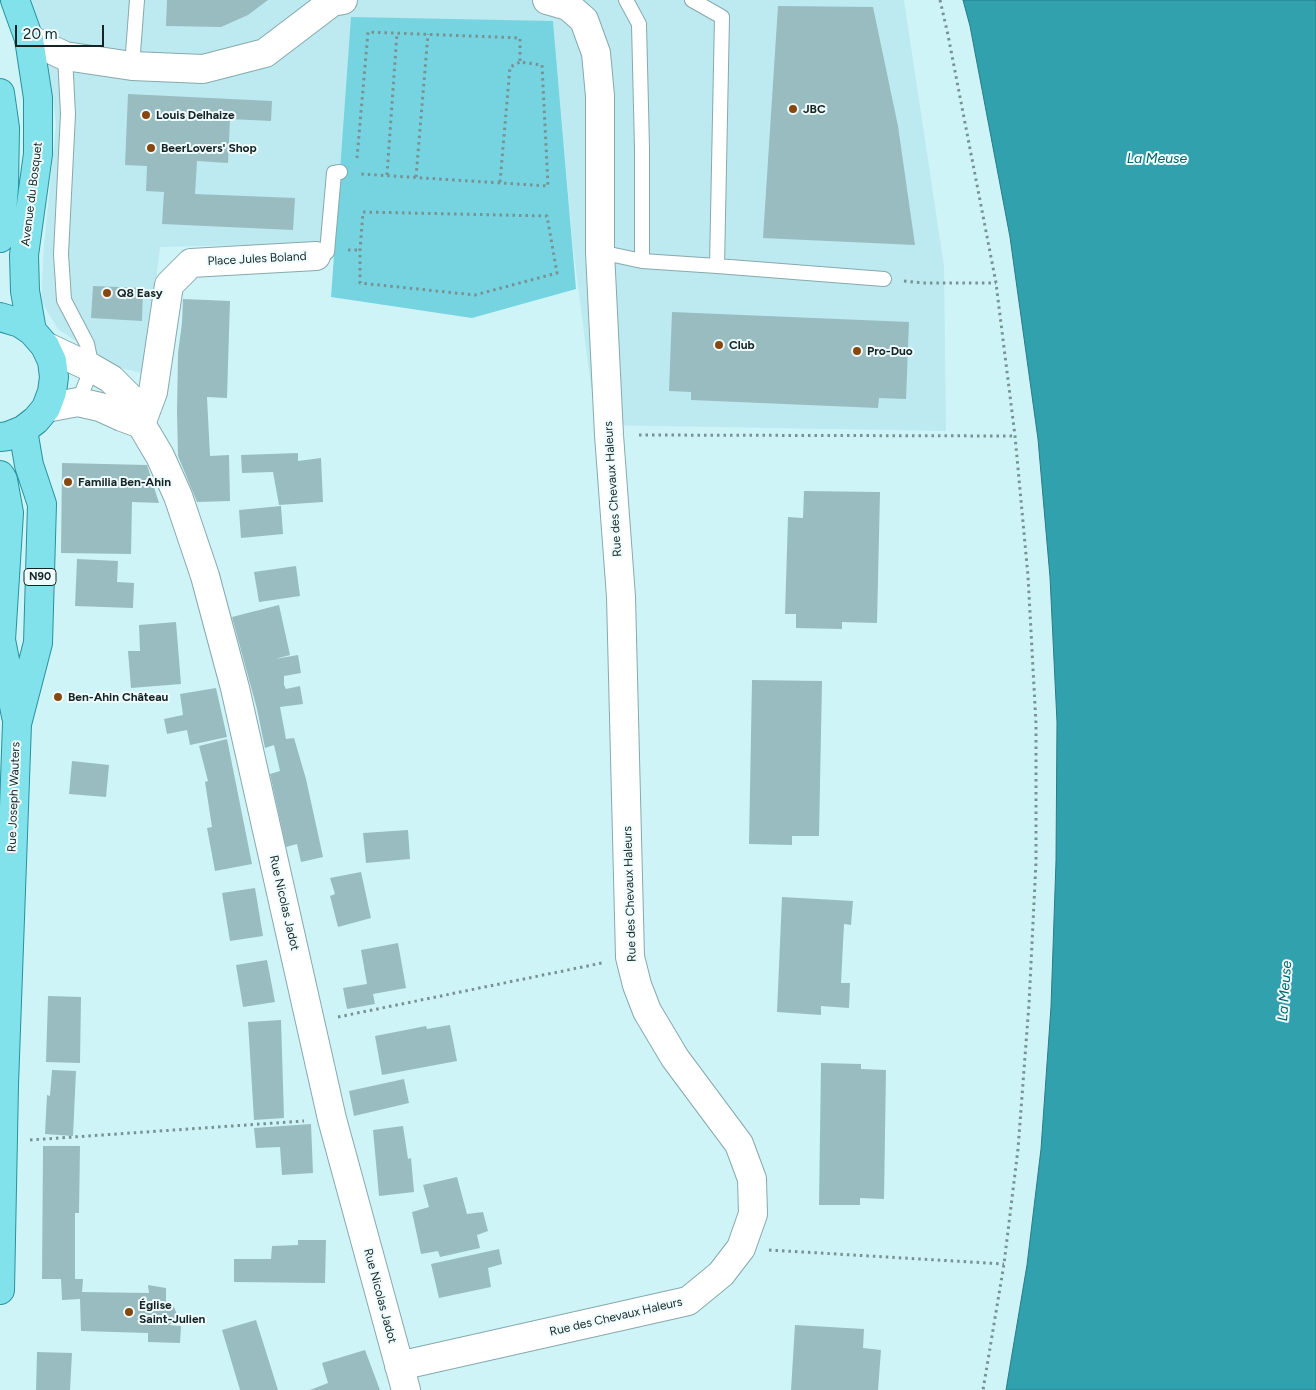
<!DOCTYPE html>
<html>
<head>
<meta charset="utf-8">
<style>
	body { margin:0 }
	#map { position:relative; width:1316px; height:1390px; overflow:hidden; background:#cff4f8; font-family:Figtree,sans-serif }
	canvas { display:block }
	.scale { position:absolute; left:15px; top:25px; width:89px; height:22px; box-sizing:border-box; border:2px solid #162425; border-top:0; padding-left:6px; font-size:15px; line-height:18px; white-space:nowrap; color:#162425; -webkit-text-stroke:4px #eefcfe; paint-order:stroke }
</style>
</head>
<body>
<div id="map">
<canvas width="1316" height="1390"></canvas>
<div class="scale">20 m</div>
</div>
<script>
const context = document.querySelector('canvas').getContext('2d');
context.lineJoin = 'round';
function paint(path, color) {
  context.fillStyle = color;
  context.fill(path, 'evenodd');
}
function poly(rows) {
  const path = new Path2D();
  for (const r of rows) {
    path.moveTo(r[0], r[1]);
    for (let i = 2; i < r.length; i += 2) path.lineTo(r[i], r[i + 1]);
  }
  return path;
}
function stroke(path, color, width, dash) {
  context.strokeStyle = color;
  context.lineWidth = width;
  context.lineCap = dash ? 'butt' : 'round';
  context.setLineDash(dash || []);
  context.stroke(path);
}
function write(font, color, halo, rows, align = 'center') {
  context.font = font + ' Figtree,sans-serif';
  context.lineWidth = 4;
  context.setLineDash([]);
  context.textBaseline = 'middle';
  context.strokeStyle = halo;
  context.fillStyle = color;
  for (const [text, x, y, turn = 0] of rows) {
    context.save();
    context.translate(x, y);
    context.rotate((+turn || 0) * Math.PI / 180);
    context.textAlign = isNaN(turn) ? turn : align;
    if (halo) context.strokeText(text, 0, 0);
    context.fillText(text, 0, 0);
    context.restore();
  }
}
paint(poly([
	[31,0,904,0,944,266,946,431,596,425,573,248,553,21,341,168,335,243,160,247,145,374,113,366,58,329,41,301,44,245,56,125,49,68]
]), '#bceaf0');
paint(poly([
	[351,17,553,21,576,289,472,318,331,297]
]), '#76d4e0');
const water = poly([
	[963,0,1316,0,1316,1390,1006,1390,1027,1265,1041,1149,1051,1007,1056,861,1057,722,1050,577,1038,439,1010,237,970,26,963,0]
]);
paint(water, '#31a1ae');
stroke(water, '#297c85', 1);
paint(poly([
	[167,0,268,0,248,15,221,27,166,26],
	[778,6,873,7,898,126,915,245,763,238],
	[128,94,272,101,271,121,230,119,228,163,197,161,195,194,295,198,293,230,162,224,164,192,146,191,147,166,125,165],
	[93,286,143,288,142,321,91,318],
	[183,299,230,301,227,398,207,397,210,456,229,455,230,501,197,502,178,456,177,412,178,353,182,323],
	[672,312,909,322,906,399,879,398,878,408,691,400,691,392,669,391],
	[298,453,298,461,321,458,323,502,279,505,273,472,242,473,241,455],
	[62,463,147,465,159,503,132,502,131,554,61,553],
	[804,491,880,492,877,623,842,622,842,629,796,628,796,614,785,614,788,517,803,518],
	[281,506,283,534,241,538,239,510],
	[77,559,118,561,117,582,134,583,133,608,75,606],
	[296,566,300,596,259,602,254,572],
	[279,605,290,655,275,659,298,655,301,673,284,676,284,685,286,689,300,686,303,704,280,707,286,739,294,738,306,779,323,857,301,862,297,844,286,847,270,774,280,771,274,745,265,748,257,709,232,617],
	[176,622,181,684,131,688,128,651,140,651,139,625],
	[752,680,822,681,819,836,792,836,792,845,749,844],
	[216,688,227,737,190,745,187,730,167,734,164,719,183,715,180,694],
	[227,739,252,864,215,871,207,828,212,827,205,782,208,781,199,746],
	[72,761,109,765,106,797,69,794],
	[408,830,410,859,366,863,363,833],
	[361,872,371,918,338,927,330,896,335,894,330,878],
	[255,888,263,936,230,941,222,893],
	[782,897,853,901,851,925,844,924,841,983,850,983,849,1008,821,1006,821,1015,777,1012],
	[398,943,406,988,373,994,375,1004,347,1009,343,988,367,984,361,950],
	[267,960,275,1002,243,1007,236,965],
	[48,996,81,997,80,1063,46,1062],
	[281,1020,284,1118,254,1120,248,1022],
	[450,1025,457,1061,382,1075,375,1036,426,1026,427,1029],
	[821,1063,861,1064,861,1069,886,1070,884,1199,860,1198,860,1205,819,1205],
	[52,1070,76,1071,73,1136,45,1134,47,1095,50,1096],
	[404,1079,409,1103,354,1116,349,1091],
	[311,1124,313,1173,282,1175,280,1147,256,1148,254,1128],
	[403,1126,408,1159,411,1158,414,1192,379,1196,373,1130],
	[43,1146,80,1146,79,1213,75,1213,75,1279,83,1279,82,1292,149,1293,148,1285,166,1288,166,1303,174,1307,177,1315,174,1322,169,1325,181,1326,180,1343,148,1342,148,1333,81,1331,80,1299,62,1300,61,1279,42,1279],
	[457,1177,467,1214,483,1212,488,1231,477,1235,480,1248,440,1257,438,1251,421,1254,412,1212,429,1207,423,1185],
	[298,1240,326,1240,325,1283,234,1282,234,1259,271,1259,272,1246,298,1245],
	[499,1249,502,1264,488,1268,491,1287,439,1298,431,1264],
	[256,1320,278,1390,240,1390,222,1330],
	[795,1325,864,1329,863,1348,881,1350,878,1390,791,1390],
	[365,1350,380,1390,310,1390,328,1383,322,1363],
	[37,1352,72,1353,70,1390,36,1390]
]), '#99bcc0');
const lane = poly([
	[626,0,639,24,642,148,642,261],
	[65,56,68,114,61,254,64,300,87,344,92,368,78,402],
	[132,66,137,0],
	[327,252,334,173,340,172],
	[600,252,642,261,717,266,722,17,692,0],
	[717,266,884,279]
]);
const street = poly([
	[29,39,65,56,132,66,203,69,265,53,332,2,343,0],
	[45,346,92,368,111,379,134,402,141,424,160,456,178,496,205,576,235,688,332,1119,406,1390],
	[46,408,78,402,100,407,122,417,141,424],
	[141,424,153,392,169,285,191,263,316,256],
	[399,1366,688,1301,721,1274,741,1248,753,1214,752,1179,739,1144,675,1058,647,1011,637,985,630,957,621,597,609,435,600,252,600,96,596,53,584,20,568,6,547,0]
]);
const primary = poly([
	[15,0,29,39,38,98,38,154,24,255,25,291,32,331],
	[0,93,5,128,4,187,0,238],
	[0,317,20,323,32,331,45,346,52,361,54,377,52,392,46,408,36,420,23,430,8,436,0,437],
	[0,475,3,480,9,513,1,640,16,716],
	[0,1290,4,1085,17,724,38,643,42,504,29,465,23,430]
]);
stroke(lane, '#86a9ad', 16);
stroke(street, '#86a9ad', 30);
stroke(primary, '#26929d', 30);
stroke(poly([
	[940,0,948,35,996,283,1015,436,1028,576,1036,724,1036,862,1029,1004,1018,1149,1004,1264,983,1390],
	[357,158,368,32,520,38,520,62,542,65,548,186,361,174],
	[387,175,397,33],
	[416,177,428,34],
	[500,182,510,67,520,62],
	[363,212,547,216,557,273,475,295,360,283,360,250,363,212],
	[348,250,360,250],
	[904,281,923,283,996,283],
	[639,435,1015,436],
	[338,1017,602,963],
	[30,1140,304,1121],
	[769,1250,1004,1264]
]), '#789294', 3, [2.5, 4]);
stroke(lane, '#fff', 14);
stroke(street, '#fff', 28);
stroke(primary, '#82e2eb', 28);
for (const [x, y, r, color] of [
	[793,109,5,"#87470e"],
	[146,115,5,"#87470e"],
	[151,148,5,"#87470e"],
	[107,293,5,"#87470e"],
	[719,345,5,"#87470e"],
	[857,351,5,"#87470e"],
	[68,482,5,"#87470e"],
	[58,697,5,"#87470e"],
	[129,1312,5,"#87470e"]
]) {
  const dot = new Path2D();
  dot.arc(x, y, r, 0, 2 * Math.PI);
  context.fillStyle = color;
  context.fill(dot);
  stroke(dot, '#eefcfe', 2);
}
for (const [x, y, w] of [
	[40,577,32]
]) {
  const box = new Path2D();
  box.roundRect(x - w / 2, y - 8.5, w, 17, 4);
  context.fillStyle = '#eefcfe';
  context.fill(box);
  stroke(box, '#162425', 1);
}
write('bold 11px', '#162425', null, [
	["N90",40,577]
]);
write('bold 12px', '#162425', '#eefcfe', [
	["JBC",803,109],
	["Louis Delhaize",156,115],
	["BeerLovers' Shop",161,148],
	["Q8 Easy",117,293],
	["Club",729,345],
	["Pro-Duo",867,351],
	["Familia Ben-Ahin",78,482],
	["Ben-Ahin Château",68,697],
	["Église",139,1305],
	["Saint-Julien",139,1319]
], 'left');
write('12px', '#162425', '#eefcfe', [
	["Avenue du Bosquet",32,194,-83],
	["Place Jules Boland",257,259,-3],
	["Rue des Chevaux Haleurs",613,489,-94],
	["Rue Joseph Wauters",14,797,-88],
	["Rue des Chevaux Haleurs",630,894,-92],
	["Rue Nicolas Jadot",284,903,77],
	["Rue Nicolas Jadot",380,1296,75],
	["Rue des Chevaux Haleurs",616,1317,-13]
]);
write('italic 14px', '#00616a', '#eefcfe', [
	["La Meuse",1157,159],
	["La Meuse",1285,991,-86]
]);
</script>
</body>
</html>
